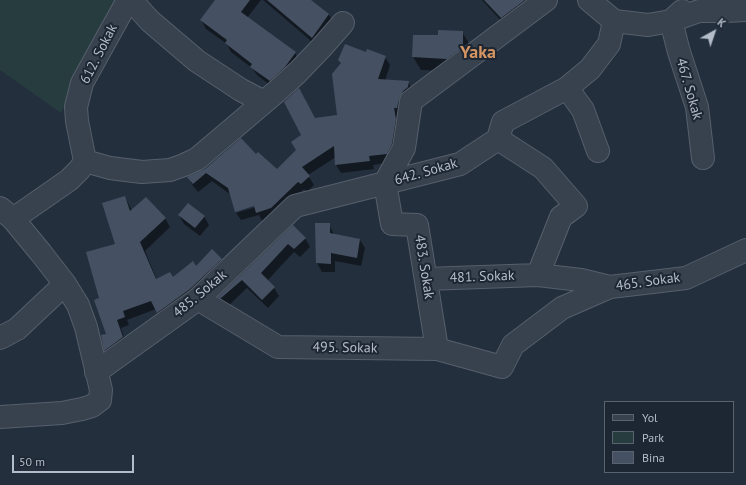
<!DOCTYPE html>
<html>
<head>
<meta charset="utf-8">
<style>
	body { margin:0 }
	#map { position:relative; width:746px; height:485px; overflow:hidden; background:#242f3e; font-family:"PT Sans",sans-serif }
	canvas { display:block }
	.legend { position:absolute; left:604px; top:401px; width:130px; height:72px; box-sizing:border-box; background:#1d2633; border:1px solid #59626f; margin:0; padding:5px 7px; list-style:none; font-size:12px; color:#b4bcc9 }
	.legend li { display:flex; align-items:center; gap:8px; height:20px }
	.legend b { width:20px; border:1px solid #59626f }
	.north { position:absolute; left:694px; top:12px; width:40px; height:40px; -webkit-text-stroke:3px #1d2633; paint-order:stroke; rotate:40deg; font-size:11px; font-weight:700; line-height:16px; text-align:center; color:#b4bcc9 }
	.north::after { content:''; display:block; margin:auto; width:14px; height:18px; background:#b4bcc9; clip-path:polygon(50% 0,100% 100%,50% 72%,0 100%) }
	.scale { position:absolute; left:12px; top:455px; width:122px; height:18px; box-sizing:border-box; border:2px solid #b4bcc9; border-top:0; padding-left:5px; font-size:12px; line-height:14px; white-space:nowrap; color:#b4bcc9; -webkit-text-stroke:3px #1d2633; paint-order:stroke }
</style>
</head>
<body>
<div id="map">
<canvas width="746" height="485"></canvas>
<ul class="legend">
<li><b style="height:5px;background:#38414e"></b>Yol</li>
<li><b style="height:11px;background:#263c3f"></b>Park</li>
<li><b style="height:11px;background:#455162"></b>Bina</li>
</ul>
<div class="north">K</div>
<div class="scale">50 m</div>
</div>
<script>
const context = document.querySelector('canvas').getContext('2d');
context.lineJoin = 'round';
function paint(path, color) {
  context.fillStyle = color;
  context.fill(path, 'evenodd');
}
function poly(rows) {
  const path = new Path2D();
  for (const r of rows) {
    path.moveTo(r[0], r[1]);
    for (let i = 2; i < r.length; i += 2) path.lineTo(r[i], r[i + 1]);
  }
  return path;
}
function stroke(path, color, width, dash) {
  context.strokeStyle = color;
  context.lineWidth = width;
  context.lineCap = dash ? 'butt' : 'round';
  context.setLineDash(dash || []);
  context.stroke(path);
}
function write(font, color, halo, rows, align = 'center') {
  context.font = font + ' "PT Sans",sans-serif';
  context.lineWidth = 4;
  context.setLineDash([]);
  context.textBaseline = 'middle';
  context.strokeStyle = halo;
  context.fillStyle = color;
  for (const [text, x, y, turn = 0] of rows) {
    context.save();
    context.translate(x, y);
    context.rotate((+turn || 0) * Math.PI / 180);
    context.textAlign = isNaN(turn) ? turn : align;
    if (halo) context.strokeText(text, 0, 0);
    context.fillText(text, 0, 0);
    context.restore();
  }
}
paint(poly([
	[0,0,117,0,61,113,0,70]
]), '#263c3f');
paint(poly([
	[216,0,261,0,247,18,295,53,300,62,275,89,257,75,252,68,231,52,227,44,206,29,201,20],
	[263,0,310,0,329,15,334,23,317,46],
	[482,0,541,0,506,26],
	[462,32,470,45,454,71,421,70,413,57,414,36,439,36],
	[367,54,385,57,390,65,385,81,408,82,413,90,392,162,373,165,374,169,341,173,336,165,336,157,308,175,314,185,307,192,304,189,276,217,262,221,259,215,241,220,236,213,259,206,259,204,236,210,236,212,231,195,212,181,198,192,193,186,189,178,256,156,277,170,297,150,303,135,315,119,338,116,341,64,339,60],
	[125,197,132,211,146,198,165,218,170,227,145,251,157,280,173,278,196,267,221,259,226,268,163,321,156,309,127,320,129,325,121,328,127,346,110,358,105,350,102,336,107,334,100,299,117,245],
	[179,215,204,216,209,225,200,236,184,224],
	[316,224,329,224,334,235,360,240,365,248,361,266,335,261,335,272,322,272,317,263],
	[293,227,305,238,310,247,300,257,294,252,267,281,274,288,279,296,268,308,247,288,227,307,225,305,220,297]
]), '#0007');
paint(poly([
	[215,0,250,0,241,12,296,52,285,67,270,81,250,67,252,64,225,43,227,40,200,20],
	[267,0,311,0,329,14,312,38],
	[484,0,525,0,501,18],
	[438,30,463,31,463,47,447,59,412,57,413,35,438,35],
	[345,44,366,52,367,49,386,56,378,79,409,81,408,87,403,91,399,99,397,108,394,108,396,119,392,144,387,154,369,156,370,161,335,165,334,146,302,167,310,176,301,184,298,182,271,208,256,213,254,206,235,212,228,188,206,173,193,184,187,177,205,169,241,138,256,154,258,152,277,169,296,150,291,142,301,135,284,102,299,88,315,118,337,115,332,74,341,63,338,60],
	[125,196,130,211,146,197,166,218,140,242,156,279,170,272,173,277,193,261,196,266,212,249,222,259,190,289,157,313,151,301,123,311,125,317,117,320,123,337,104,351,101,335,106,334,94,300,99,298,86,252,115,244,102,203],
	[188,203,205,216,195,228,178,215],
	[315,223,330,223,330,233,360,239,357,258,331,253,331,264,316,263],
	[293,225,306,238,294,249,288,244,261,273,275,287,262,300,242,280,221,298,218,297]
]), '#455162');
const minor = poly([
	[131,0,150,21,197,61,241,90,264,102],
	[589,0,614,21,648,25,671,21,682,11],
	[567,88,583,110,598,151],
	[498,139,543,168,576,206,561,217,538,275],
	[703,158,697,107,679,52,671,21,699,11,725,11,746,10],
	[85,161,110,168,142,172,170,170,184,165,197,159,276,92,298,72,321,48,343,23],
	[0,208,13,219,41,253,65,284,78,305,86,327,101,390,100,400,92,406,82,409,62,413,0,417],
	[13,219,69,180,80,169,85,161,77,121,76,107,82,83,128,0],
	[426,279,538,275,581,280,610,287],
	[198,299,278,347,437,349,502,367,513,345,562,308,610,287,686,278,746,250],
	[0,338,17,329,65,284],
	[437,349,417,225,392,224,385,183,404,148,411,101,546,0],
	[96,372,198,299,295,206,460,164,498,139,503,122,567,88,590,69,609,44,614,21]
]);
stroke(minor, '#565f6c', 24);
stroke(minor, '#38414e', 22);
write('14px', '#b4bcc9', '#1d2633', [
	["612. Sokak",99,54,-63],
	["467. Sokak",689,89,74],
	["642. Sokak",426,172,-16],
	["483. Sokak",424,267,81],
	["481. Sokak",482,277,-2],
	["465. Sokak",648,282,-8],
	["485. Sokak",200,294,-40],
	["495. Sokak",345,348,1]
]);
write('bold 18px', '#d59563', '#1d2633', [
	["Yaka",478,53]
]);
</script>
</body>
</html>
